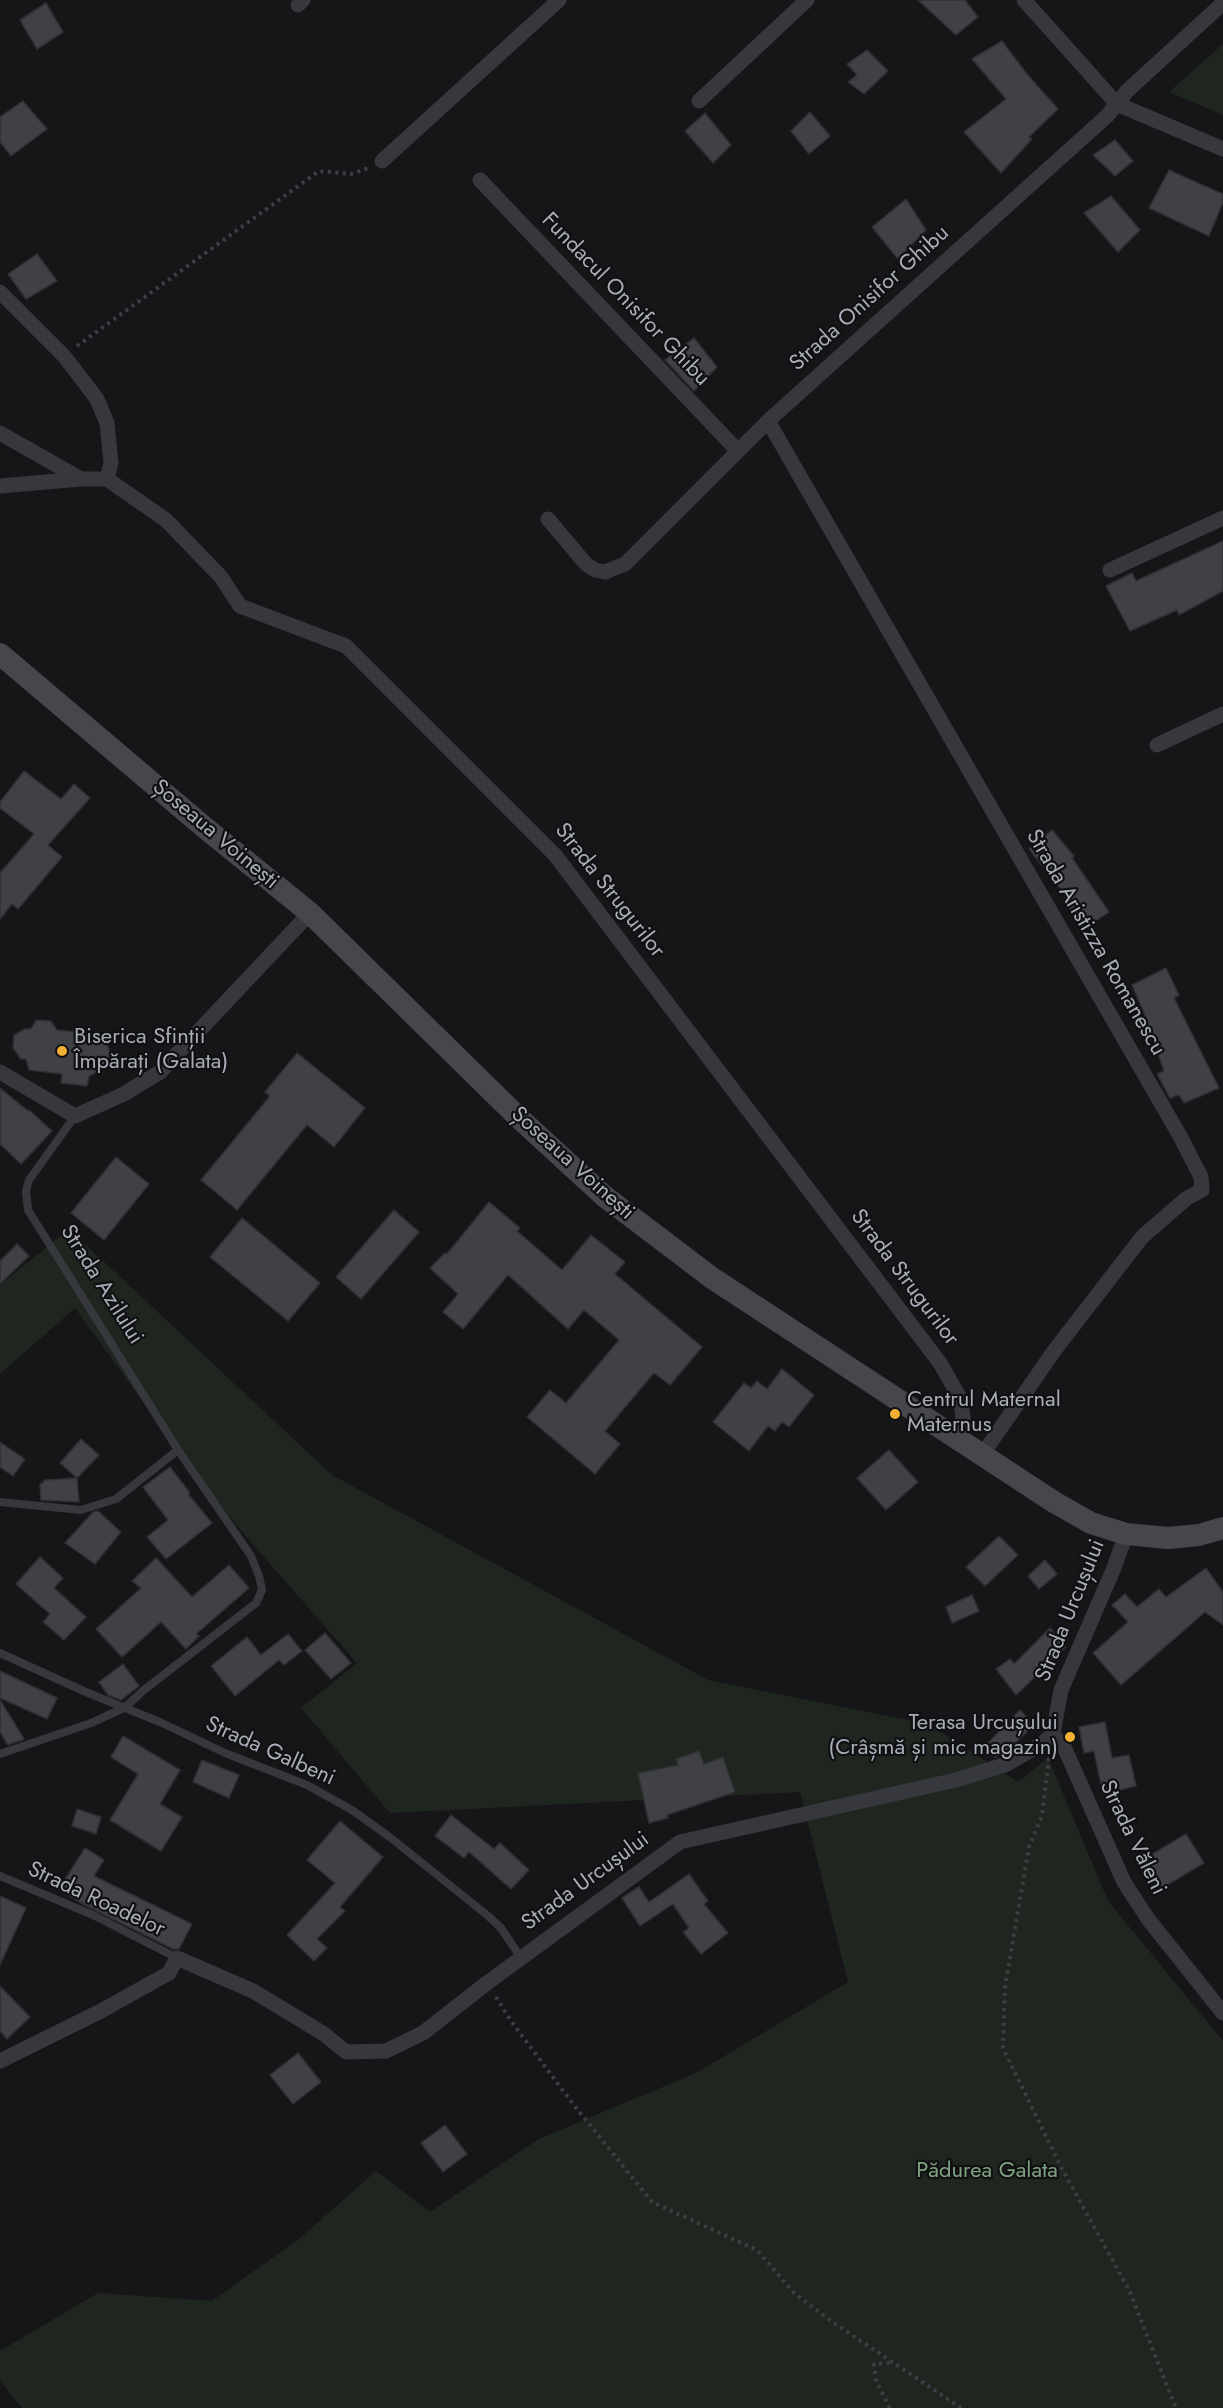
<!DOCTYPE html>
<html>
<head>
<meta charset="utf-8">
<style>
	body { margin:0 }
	canvas { display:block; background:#161618 }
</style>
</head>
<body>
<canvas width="1223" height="2408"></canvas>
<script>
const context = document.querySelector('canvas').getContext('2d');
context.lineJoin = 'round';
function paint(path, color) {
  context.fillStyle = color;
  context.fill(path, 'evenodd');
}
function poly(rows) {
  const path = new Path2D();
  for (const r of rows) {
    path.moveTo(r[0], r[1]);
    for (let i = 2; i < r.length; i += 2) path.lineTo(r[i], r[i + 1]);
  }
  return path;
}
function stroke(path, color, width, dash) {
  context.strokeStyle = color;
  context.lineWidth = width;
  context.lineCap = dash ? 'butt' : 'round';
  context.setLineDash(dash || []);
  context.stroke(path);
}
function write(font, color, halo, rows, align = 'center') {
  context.font = font + ' Jost,sans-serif';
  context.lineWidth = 4.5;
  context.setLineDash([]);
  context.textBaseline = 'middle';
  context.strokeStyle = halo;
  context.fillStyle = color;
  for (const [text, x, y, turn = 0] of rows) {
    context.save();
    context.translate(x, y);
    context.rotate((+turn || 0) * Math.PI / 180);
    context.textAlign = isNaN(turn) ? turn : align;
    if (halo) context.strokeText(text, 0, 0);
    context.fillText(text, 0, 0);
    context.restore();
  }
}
paint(poly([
	[1223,44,1223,115,1169,92],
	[69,1229,332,1475,708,1680,928,1724,1018,1782,1048,1758,1108,1901,1223,2041,1223,2408,22,2408,0,2381,0,2351,98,2293,212,2301,299,2239,376,2171,430,2212,539,2139,698,2072,848,1982,800,1792,390,1813,301,1708,357,1663,244,1534,194,1472,75,1308,0,1374,0,1285]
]), '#1e261f');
const building = poly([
	[918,0,965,0,978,17,956,35,918,0],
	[46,3,63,32,37,49,20,20,46,3],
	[1002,41,1027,74,1058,109,1029,137,1032,139,1001,173,964,132,1006,99,972,59,1002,41],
	[867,50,888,71,864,94,848,82,857,75,847,64,867,50],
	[23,101,47,129,11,156,0,142,0,117,23,101],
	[810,112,830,136,809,154,791,131,810,112],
	[705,113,731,145,713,163,685,131,705,113],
	[1115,140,1133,161,1115,176,1093,155,1115,140],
	[1169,170,1223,194,1223,202,1209,236,1149,208,1169,170],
	[1111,196,1140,230,1118,252,1084,213,1111,196],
	[906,199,926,230,898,259,872,227,906,199],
	[37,254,57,281,26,299,8,274,37,254],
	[694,338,717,367,694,391,665,360,694,338],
	[1223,541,1223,591,1179,615,1177,610,1130,631,1106,586,1132,573,1136,581,1223,541],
	[24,771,61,799,74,784,90,798,48,845,62,857,18,909,12,904,0,919,0,873,34,834,0,808,0,802,24,771],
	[1052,830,1074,856,1072,858,1109,912,1082,930,1064,899,1067,897,1029,849,1052,830],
	[1166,968,1179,995,1174,998,1219,1088,1184,1103,1179,1095,1170,1098,1157,1074,1164,1071,1144,1013,1132,985,1166,968],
	[36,1020,51,1021,57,1030,100,1034,106,1039,110,1054,108,1061,104,1068,89,1076,87,1086,61,1083,62,1074,29,1070,26,1059,21,1059,13,1048,14,1035,25,1029,31,1029,36,1020],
	[297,1053,365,1108,334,1147,307,1125,237,1210,201,1180,270,1096,265,1092,297,1053],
	[0,1088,28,1111,29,1110,52,1131,21,1164,0,1144,0,1088],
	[116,1157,149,1184,104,1240,71,1213,116,1157],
	[489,1202,520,1228,517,1231,562,1270,591,1235,625,1262,615,1274,702,1347,670,1385,654,1373,605,1431,620,1444,595,1474,527,1417,550,1390,566,1403,619,1340,584,1310,568,1329,508,1275,463,1329,443,1312,458,1294,430,1268,445,1253,447,1254,489,1202],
	[394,1210,419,1232,361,1299,336,1277,394,1210],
	[242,1218,320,1283,288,1321,210,1257,242,1218],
	[17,1244,29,1256,0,1284,0,1261,17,1244],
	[782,1369,814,1395,789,1427,782,1422,775,1431,768,1426,749,1451,713,1422,744,1383,751,1388,757,1381,767,1389,782,1369],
	[81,1439,99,1455,77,1478,60,1463,81,1439],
	[0,1442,25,1459,13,1476,0,1467,0,1442],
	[889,1450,918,1482,886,1510,857,1478,889,1450],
	[170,1467,190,1493,188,1494,212,1523,166,1559,147,1537,168,1520,143,1487,170,1467],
	[77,1478,79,1502,41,1500,40,1485,45,1480,77,1478],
	[98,1511,121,1532,95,1564,65,1543,93,1512,98,1511],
	[999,1536,1018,1555,985,1586,966,1567,999,1536],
	[40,1557,63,1578,54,1588,86,1617,64,1640,43,1622,50,1614,16,1584,40,1557],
	[156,1558,192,1597,229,1565,249,1588,196,1634,199,1636,186,1649,161,1622,122,1657,96,1629,141,1588,132,1581,156,1558],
	[1045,1560,1057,1574,1039,1589,1028,1576,1045,1560],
	[1206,1568,1223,1592,1223,1625,1205,1612,1121,1685,1093,1653,1128,1622,1112,1605,1125,1594,1137,1607,1159,1589,1166,1597,1206,1568],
	[972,1595,979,1611,952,1623,946,1607,972,1595],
	[1050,1628,1066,1647,1016,1695,996,1669,1010,1659,1014,1664,1050,1628],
	[325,1633,351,1663,331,1679,305,1650,325,1633],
	[288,1634,302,1651,284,1665,279,1660,235,1696,211,1666,247,1637,261,1655,288,1634],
	[123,1664,139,1686,121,1700,108,1695,99,1682,123,1664],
	[0,1671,57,1698,47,1719,0,1698,0,1671],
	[0,1700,24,1739,22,1740,8,1745,0,1732,0,1700],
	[1020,1710,1034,1725,1004,1754,995,1757,984,1747,1020,1710],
	[1105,1722,1112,1758,1129,1755,1136,1786,1103,1794,1094,1751,1084,1753,1079,1727,1105,1722],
	[123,1736,180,1770,160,1804,182,1817,161,1851,110,1820,138,1774,111,1757,123,1736],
	[699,1751,704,1764,723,1757,735,1792,667,1815,668,1818,649,1823,638,1773,678,1765,676,1759,699,1751],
	[202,1760,239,1775,229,1798,193,1782,202,1760],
	[77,1809,101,1817,96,1834,72,1826,77,1809],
	[451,1815,494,1849,500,1843,529,1870,511,1889,469,1852,464,1858,435,1836,451,1815],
	[340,1821,383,1857,340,1907,345,1911,317,1939,327,1948,314,1961,287,1935,335,1883,307,1860,340,1821],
	[1186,1834,1204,1863,1162,1888,1144,1859,1186,1834],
	[85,1848,104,1860,94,1876,192,1924,179,1949,173,1949,83,1904,59,1889,85,1848],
	[689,1874,708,1901,704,1904,728,1933,701,1954,683,1932,689,1928,673,1904,640,1926,622,1898,639,1887,649,1902,689,1874],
	[0,1896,26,1908,0,1965,0,1896],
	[0,1986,30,2017,7,2039,0,2031,0,1986],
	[298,2053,321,2082,293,2104,270,2075,298,2053],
	[445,2125,467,2154,443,2172,421,2143,445,2125]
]);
paint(building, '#404145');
stroke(building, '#303034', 1.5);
stroke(poly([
	[77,346,319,171,351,174,368,168],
	[1049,1758,1042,1816,1029,1847,1005,1987,1003,2048,1060,2165,1129,2290,1176,2408],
	[496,1997,511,2021,573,2104,652,2202,757,2250,794,2293,834,2323,961,2408],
	[890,2408,876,2381,874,2364,894,2363]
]), '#3d3f44', 4, [3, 4.5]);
stroke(poly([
	[0,1502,81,1510,116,1499,178,1450],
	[0,1653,88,1693,160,1722,225,1753,307,1785,352,1810,391,1838,487,1915,501,1928,521,1958],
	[0,1754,91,1723,124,1708,144,1690,256,1603,262,1590,259,1576,251,1556,178,1450,28,1210,26,1191,29,1180,75,1116],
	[0,1876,93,1915,177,1958]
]), '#37383d', 8);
stroke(poly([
	[1024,0,1117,104,1223,149],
	[298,5,303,0],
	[699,101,807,0],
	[382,161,559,0],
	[480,180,738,451],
	[0,292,64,356,97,399,107,423,111,463,107,479,81,479,0,433],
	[768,421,1180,1136,1201,1177,1202,1190,1187,1198,1142,1237,1054,1351,982,1455],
	[107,479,166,520,221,577,240,606,346,646,555,855,940,1363,961,1400,963,1419,954,1436],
	[0,486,81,479],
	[548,519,586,564,595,570,605,572,625,564,768,421,1107,116,1127,91,1223,3],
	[1110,570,1223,518],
	[1157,745,1223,714],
	[0,1072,75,1116,124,1094,160,1072,310,913],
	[1053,1734,1065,1749,1124,1882,1148,1919,1223,2013],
	[0,2061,101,2011,169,1973,177,1958,253,1991,324,2034,346,2052,386,2051,423,2033,487,1983,680,1842,956,1780,1007,1764,1043,1743,1053,1734,1061,1690,1114,1568,1126,1534]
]), '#37383d', 15);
stroke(poly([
	[0,654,204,827,310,913,518,1117,604,1196,712,1278,1054,1502,1091,1523,1126,1534,1168,1538,1199,1535,1223,1528]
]), '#45474d', 22);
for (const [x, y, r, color] of [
	[62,1051,6,"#f2b134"],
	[895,1414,6,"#f2b134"],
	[1070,1737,6,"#f2b134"]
]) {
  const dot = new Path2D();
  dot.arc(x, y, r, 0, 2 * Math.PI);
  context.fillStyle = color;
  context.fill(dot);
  stroke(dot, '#111113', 2);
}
write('22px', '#a8adb8', '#111113', [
	["Strada Onisifor Ghibu",870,299,-42],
	["Fundacul Onisifor Ghibu",625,300,46],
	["Șoseaua Voinești",215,835,40],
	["Strada Strugurilor",609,891,52],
	["Strada Aristizza Romanescu",1095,943,60],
	["Șoseaua Voinești",572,1164,42],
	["Strada Strugurilor",904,1278,53],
	["Strada Azilului",101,1285,58],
	["Strada Urcușului",1071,1611,-68],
	["Strada Galbeni",270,1752,24],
	["Strada Văleni",1132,1838,64],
	["Strada Urcușului",586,1882,-36],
	["Strada Roadelor",96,1900,25]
]);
write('22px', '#a8adb8', '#111113', [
	["Biserica Sfinții",74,1038],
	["Împărați (Galata)",74,1063],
	["Centrul Maternal",907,1401],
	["Maternus",907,1426],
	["Terasa Urcușului",1058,1724,"right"],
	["(Crâșmă și mic magazin)",1058,1749,"right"]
], 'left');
write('22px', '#7fa381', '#111113', [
	["Pădurea Galata",987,2172]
]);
</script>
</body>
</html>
